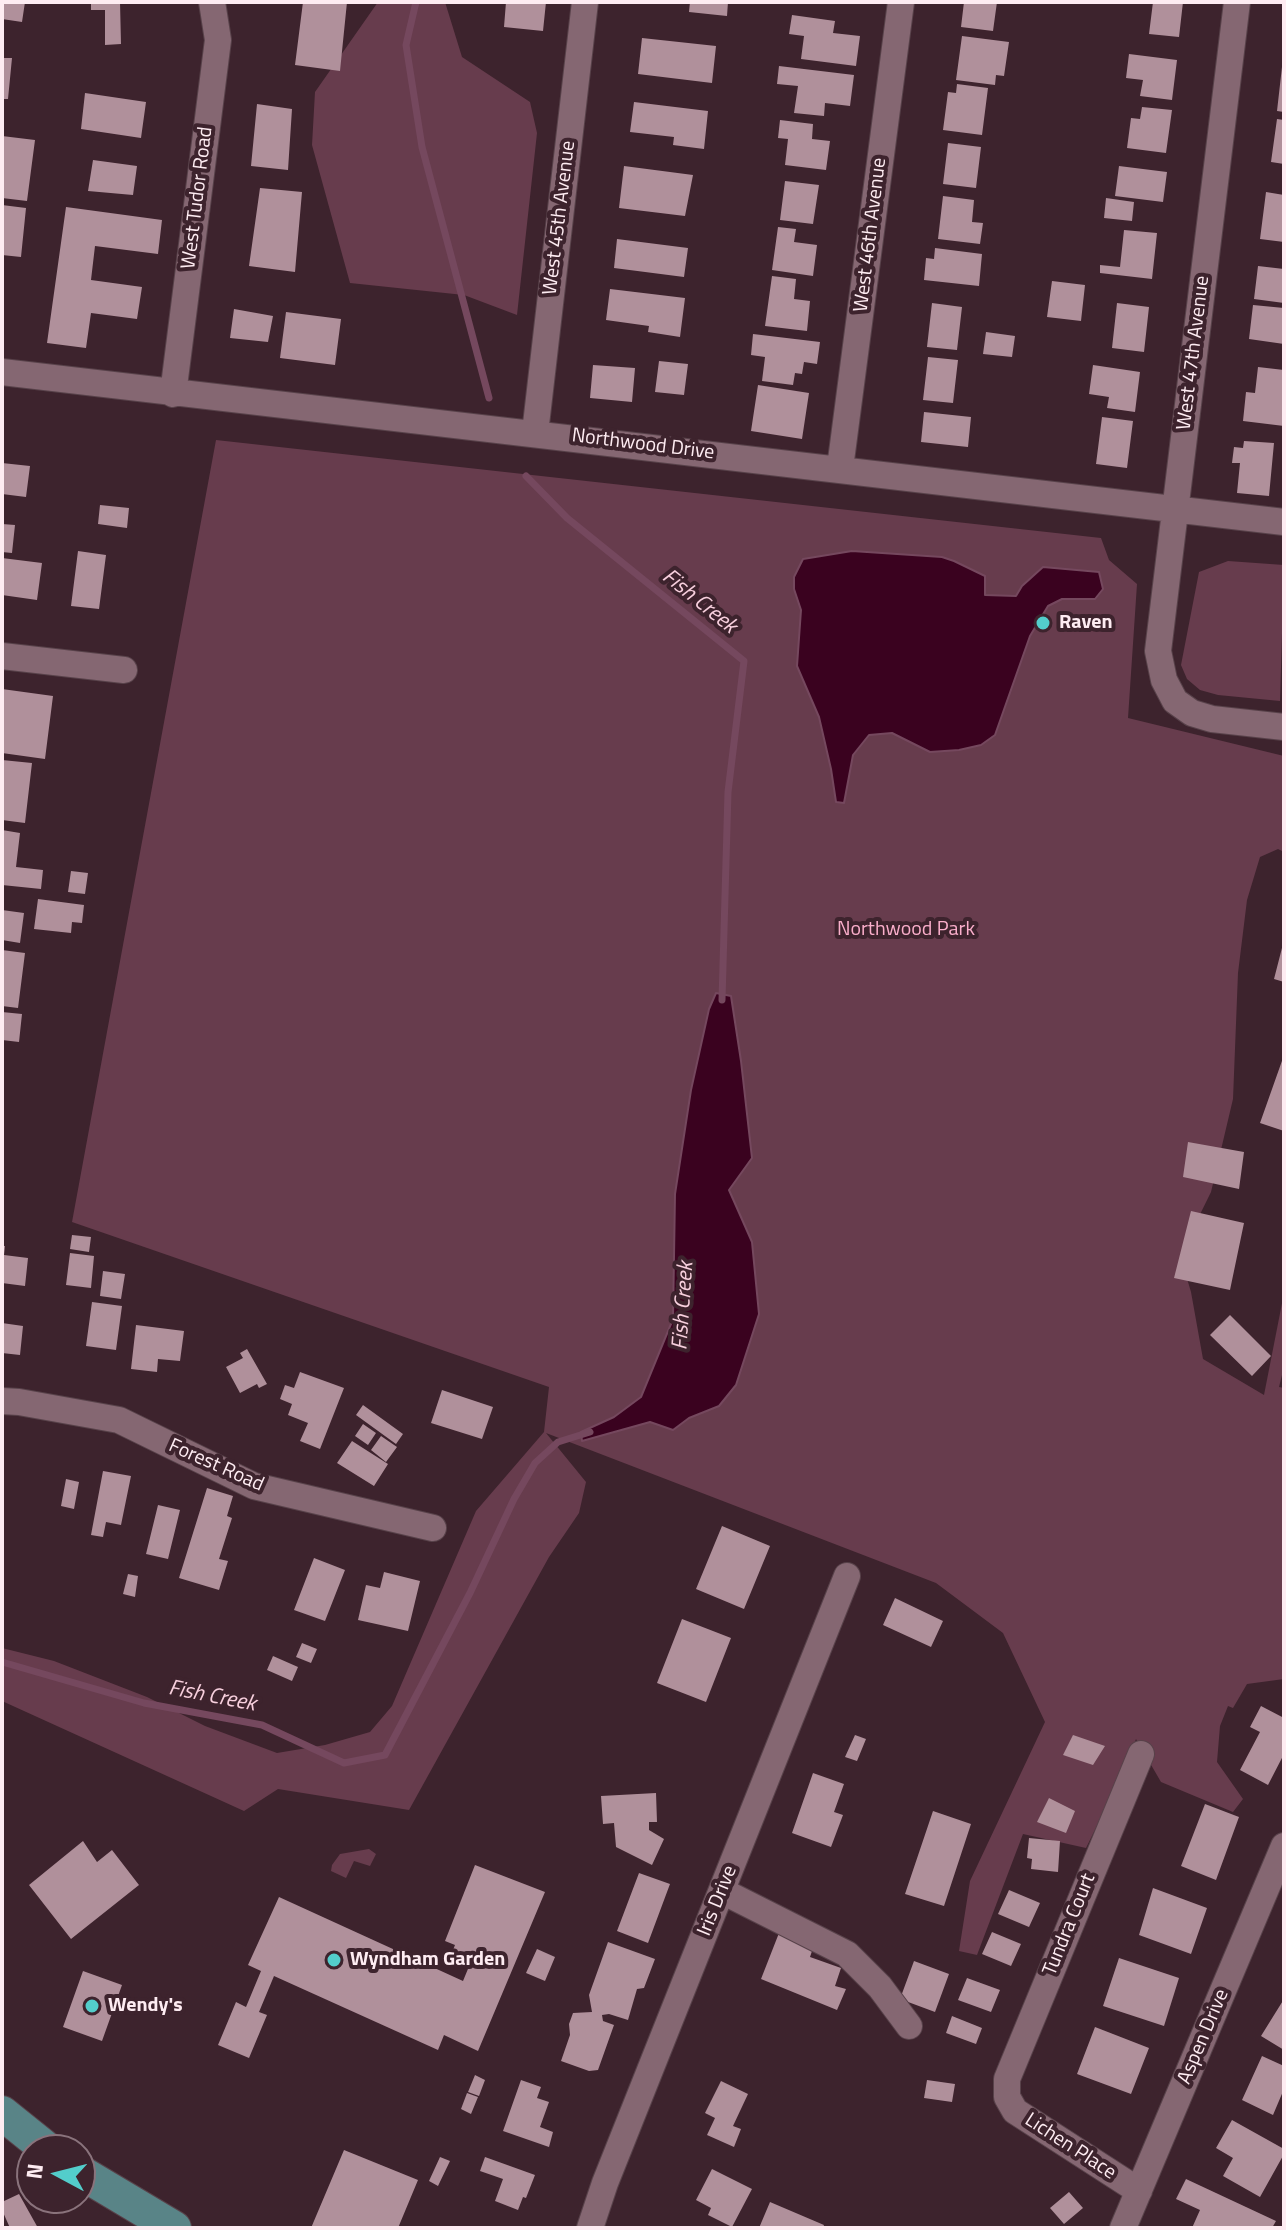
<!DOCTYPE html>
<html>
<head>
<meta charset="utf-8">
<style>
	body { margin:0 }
	#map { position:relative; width:1286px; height:2230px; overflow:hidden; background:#3d232d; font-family:"Titillium Web",sans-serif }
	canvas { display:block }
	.frame { position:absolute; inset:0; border:4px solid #feecf2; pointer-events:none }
	.north { position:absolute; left:16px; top:2134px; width:80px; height:80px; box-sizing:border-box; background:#3d232d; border:2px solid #8a737c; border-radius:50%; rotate:277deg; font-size:22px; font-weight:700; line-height:32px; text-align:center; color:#feecf2 }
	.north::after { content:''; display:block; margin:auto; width:28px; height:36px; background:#53cdcb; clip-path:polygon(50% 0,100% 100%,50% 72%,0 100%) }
</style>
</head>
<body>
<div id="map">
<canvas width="1286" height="2230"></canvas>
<div class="frame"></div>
<div class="north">N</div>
</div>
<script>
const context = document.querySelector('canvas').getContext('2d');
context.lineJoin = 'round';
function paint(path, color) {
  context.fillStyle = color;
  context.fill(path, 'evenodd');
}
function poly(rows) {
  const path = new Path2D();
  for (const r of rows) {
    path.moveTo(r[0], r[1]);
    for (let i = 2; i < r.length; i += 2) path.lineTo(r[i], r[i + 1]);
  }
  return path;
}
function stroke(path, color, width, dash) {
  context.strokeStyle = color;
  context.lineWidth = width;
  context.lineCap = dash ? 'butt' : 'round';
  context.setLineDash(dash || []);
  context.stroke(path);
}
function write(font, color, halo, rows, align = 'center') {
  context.font = font + ' "Titillium Web",sans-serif';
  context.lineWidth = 8;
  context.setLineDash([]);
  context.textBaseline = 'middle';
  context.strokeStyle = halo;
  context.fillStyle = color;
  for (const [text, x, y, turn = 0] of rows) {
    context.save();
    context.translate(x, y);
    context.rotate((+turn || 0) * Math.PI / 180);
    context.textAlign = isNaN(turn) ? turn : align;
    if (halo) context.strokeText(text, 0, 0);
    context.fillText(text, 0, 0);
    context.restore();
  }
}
paint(poly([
	[378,2,445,2,462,57,530,102,537,133,517,315,464,295,350,283,312,145,315,92],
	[216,440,1101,538,1109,560,1137,584,1128,718,1284,756,1284,852,1278,849,1260,857,1247,900,1238,973,1233,1099,1211,1192,1180,1255,1191,1292,1203,1359,1264,1395,1284,1293,1284,1367,1279,1387,1284,1388,1284,1679,1247,1684,1233,1708,1228,1706,1220,1726,1217,1762,1243,1799,1233,1812,1161,1782,1136,1739,1120,1779,1086,1848,1023,1834,977,1955,959,1951,970,1881,1045,1722,1003,1633,936,1583,546,1433,586,1482,579,1513,549,1557,409,1810,278,1789,244,1811,2,1701,2,1648,54,1661,147,1697,205,1726,277,1753,325,1745,370,1732,392,1706,476,1511,544,1432,549,1387,72,1222],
	[1228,561,1284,565,1280,701,1218,695,1200,690,1187,679,1181,665,1199,572],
	[369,1849,376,1854,370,1866,354,1861,346,1878,331,1871,332,1865,340,1854]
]), '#673c4d');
const water = poly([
	[852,551,942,557,954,561,985,576,985,595,1016,596,1022,586,1043,567,1099,572,1103,589,1095,599,1062,599,1048,606,1030,636,995,735,981,745,959,750,930,752,892,733,869,735,853,755,844,803,836,802,831,769,819,717,797,666,801,610,794,589,794,577,803,559,852,551],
	[716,993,731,996,741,1061,752,1158,729,1190,752,1242,759,1314,736,1385,719,1406,689,1418,673,1430,650,1422,582,1441,581,1432,614,1417,641,1397,673,1319,675,1194,691,1090,709,1009,716,993]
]);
paint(water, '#3a021f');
stroke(water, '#75485e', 2);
stroke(poly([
	[416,2,406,45,422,147,489,398],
	[526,476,567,518,744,661,728,792,722,1000],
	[2,1662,144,1703,262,1725,344,1763,385,1755,470,1593,514,1499,535,1463,558,1442,590,1432]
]), '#75485e', 7);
paint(poly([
	[2,2,25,2,22,22,2,19],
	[91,2,120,2,121,44,105,45,105,10,91,10],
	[303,2,347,2,340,71,295,65],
	[506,2,546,2,543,31,504,27],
	[690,2,728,2,727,16,689,12],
	[964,2,997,2,993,31,961,27],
	[1153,2,1183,2,1179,37,1149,34],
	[792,15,835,21,833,33,860,36,856,66,801,59,804,36,789,34],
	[962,36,1009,42,1004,76,996,75,995,85,956,80],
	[642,38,716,46,712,83,638,74],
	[1129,54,1177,60,1172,100,1140,96,1143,80,1126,78],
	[2,58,12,58,8,99,2,99],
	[779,66,854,75,850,106,825,103,824,116,794,113,798,86,777,84],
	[1282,67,1284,67,1284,112,1277,111],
	[957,84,988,88,982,135,943,130,948,92,956,93],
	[85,93,146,102,141,138,81,129],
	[634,102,708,111,704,149,673,145,674,137,630,132],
	[257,104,292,109,288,170,251,166],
	[1142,107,1172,110,1166,153,1127,148,1131,118,1140,119],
	[1277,119,1284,120,1284,164,1271,162],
	[780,120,813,124,812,139,830,141,826,170,785,165,788,139,778,138],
	[2,136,35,140,27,201,2,198],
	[948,143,981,147,976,188,943,184],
	[93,160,137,166,133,195,88,191],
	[624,166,693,175,685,216,619,208],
	[1119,166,1167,172,1163,202,1115,196],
	[785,181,819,185,813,224,780,220],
	[260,188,302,192,295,272,249,266],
	[1266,192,1284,195,1284,242,1260,239],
	[943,196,974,200,972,222,983,223,980,244,938,239],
	[1106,198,1134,202,1132,221,1104,218],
	[2,205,26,208,21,257,2,255],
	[66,207,162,220,158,254,95,246,91,280,142,287,137,319,91,313,86,348,47,343],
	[778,227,796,229,794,242,817,245,813,276,772,270],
	[1124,230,1157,233,1152,279,1100,273,1100,265,1120,267],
	[617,239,688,248,684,277,614,268],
	[935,248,982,254,979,286,924,280,926,258,934,259],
	[1258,266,1284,269,1284,303,1254,299],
	[772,276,796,279,794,299,810,301,807,331,765,326],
	[1052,281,1085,285,1081,321,1047,317],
	[610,289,685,298,680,337,648,332,649,326,606,320],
	[932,303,962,307,957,350,927,347],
	[1117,303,1149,307,1144,352,1112,348],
	[1253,305,1284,308,1284,344,1249,339],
	[234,309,273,316,268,342,230,338],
	[286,312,341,319,335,365,280,358],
	[986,332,1015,336,1012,357,983,354],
	[753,334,820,342,817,364,804,362,802,374,795,373,793,385,762,381,765,357,751,355],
	[928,357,958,360,953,403,923,400],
	[659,361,688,364,684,395,655,392],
	[593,365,635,368,632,402,590,398],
	[1093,365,1140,372,1135,412,1107,408,1109,397,1089,394],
	[1258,367,1284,370,1284,426,1243,421,1246,392,1255,393],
	[758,385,809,393,802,439,751,431],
	[924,412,971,417,968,447,921,442],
	[1102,417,1133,421,1127,468,1096,464],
	[1244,441,1274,443,1269,496,1237,493,1240,463,1232,463,1234,447,1243,448],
	[2,463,30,466,26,497,2,494],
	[100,505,129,508,127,528,98,524],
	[2,524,15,525,12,553,2,552],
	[78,551,106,555,99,609,71,606],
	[2,558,42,563,37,600,2,595],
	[2,689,53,696,45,759,2,753],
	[2,760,32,763,25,823,2,820],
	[2,830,20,833,16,867,43,870,41,889,2,885],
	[71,871,88,873,85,894,68,892],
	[38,899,84,905,82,923,72,922,71,933,34,929],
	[2,910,24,913,20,943,2,940],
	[1283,944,1284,945,1284,982,1274,979],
	[2,950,25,953,18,1008,2,1006],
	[2,1012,22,1014,19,1042,2,1040],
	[1283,1058,1284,1058,1284,1131,1260,1123],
	[1188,1142,1244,1152,1239,1189,1183,1177],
	[1191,1211,1244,1223,1230,1290,1174,1278],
	[72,1235,91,1237,89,1252,70,1249],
	[2,1246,5,1246,4,1255,28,1258,25,1286,2,1283],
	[70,1253,94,1256,91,1288,66,1285],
	[103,1271,125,1274,121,1299,100,1296],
	[92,1302,122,1306,116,1350,86,1346],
	[1230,1315,1271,1356,1252,1376,1210,1335],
	[2,1323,23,1326,20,1355,2,1353],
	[136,1325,184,1331,180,1361,158,1359,157,1372,131,1369],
	[247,1349,267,1384,259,1388,257,1384,240,1393,226,1367,243,1358,240,1353],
	[300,1372,344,1388,320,1449,300,1441,308,1423,288,1415,292,1404,280,1399,285,1385,294,1388],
	[442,1390,493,1407,482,1439,431,1423],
	[363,1405,403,1434,396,1444,356,1415],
	[363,1424,376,1433,368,1445,355,1436],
	[381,1436,397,1447,386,1462,371,1450],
	[352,1441,388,1464,374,1486,337,1463],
	[103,1471,131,1476,121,1525,106,1522,103,1537,91,1535],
	[66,1479,79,1482,74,1509,61,1506],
	[207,1488,233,1496,227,1516,232,1518,219,1559,228,1561,219,1590,179,1578],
	[158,1505,180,1510,168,1559,146,1554],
	[722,1526,770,1546,744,1609,696,1589],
	[314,1558,345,1570,325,1621,294,1610],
	[384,1572,420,1581,408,1631,358,1620,366,1585,380,1588],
	[128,1574,138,1576,135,1597,123,1594],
	[895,1598,943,1621,931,1647,883,1625],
	[682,1619,731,1638,706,1702,657,1683],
	[302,1643,317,1649,311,1663,296,1657],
	[273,1656,298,1667,292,1681,267,1670],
	[1261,1706,1284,1718,1284,1754,1268,1785,1240,1770,1260,1732,1250,1727],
	[855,1735,866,1739,857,1761,845,1757],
	[1073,1735,1105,1746,1093,1765,1063,1755],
	[813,1773,844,1784,834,1812,843,1815,831,1847,792,1833],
	[656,1793,657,1822,649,1822,649,1830,664,1839,652,1865,616,1847,614,1823,603,1824,601,1796],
	[1049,1798,1075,1811,1066,1833,1037,1822],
	[1205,1804,1239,1817,1216,1880,1181,1866],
	[933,1811,971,1824,944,1906,905,1894],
	[1029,1838,1060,1841,1058,1872,1031,1869,1032,1859,1027,1858],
	[83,1841,97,1862,112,1850,139,1885,71,1939,29,1885],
	[475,1865,545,1892,478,2051,444,2035,438,2050,274,1976,259,2012,267,2015,249,2058,218,2045,236,2002,246,2007,261,1971,248,1965,279,1897,463,1981,470,1964,451,1955,455,1945,445,1941],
	[639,1873,670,1884,648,1943,617,1931],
	[1153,1888,1207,1908,1191,1954,1139,1935],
	[1009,1890,1040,1903,1029,1927,998,1914],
	[992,1932,1021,1944,1011,1966,982,1954],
	[779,1933,814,1945,810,1957,841,1968,835,1986,846,1989,837,2010,761,1979],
	[608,1942,655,1959,644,1988,637,1989,628,2020,609,2014,602,2015,603,2021,614,2025,598,2070,589,2071,561,2061,570,2035,569,2024,573,2013,592,2012,589,1995],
	[537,1949,555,1957,545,1981,526,1973],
	[1119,1958,1179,1978,1164,2026,1103,2006],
	[914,1961,949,1974,935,2012,900,1999],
	[83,1971,122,1985,102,2041,63,2027],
	[967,1978,1000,1990,991,2012,958,2000],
	[1284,1999,1284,2050,1261,2036],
	[952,2016,982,2028,976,2044,946,2033],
	[1095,2027,1149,2048,1131,2094,1077,2074],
	[1262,2056,1284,2066,1284,2089,1273,2115,1242,2100],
	[475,2075,485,2080,479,2096,468,2092],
	[521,2080,541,2087,537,2098,549,2102,540,2127,553,2132,549,2147,503,2131],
	[927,2080,955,2084,952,2102,924,2098],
	[721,2081,748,2094,733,2126,741,2129,734,2147,707,2135,715,2118,705,2113],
	[467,2093,478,2097,471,2114,461,2109],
	[1232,2120,1284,2149,1284,2154,1260,2197,1223,2176,1233,2158,1216,2148],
	[344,2150,418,2180,398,2228,311,2228],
	[440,2157,450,2161,438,2186,429,2181],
	[485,2157,535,2175,526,2198,523,2197,518,2210,495,2201,503,2179,480,2171],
	[712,2169,752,2189,732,2227,708,2215,711,2208,696,2200],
	[1186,2179,1276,2221,1272,2228,1192,2228,1200,2210,1176,2199],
	[1069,2192,1083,2208,1064,2224,1050,2208],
	[19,2194,38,2228,10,2228,2,2210,2,2202],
	[770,2202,824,2225,823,2228,759,2228]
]), '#b0909b');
const minor = poly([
	[1237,2,1158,651,1164,680,1175,701,1192,713,1212,719,1284,727],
	[2,372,1284,522],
	[173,394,218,40,212,2],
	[535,433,585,2],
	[840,468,901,2],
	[2,656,124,670],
	[2,1401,19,1402,119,1420,254,1486,433,1528],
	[722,1891,847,1954,880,1987,909,2026],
	[1139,2191,1015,2111,1007,2097,1007,2079,1141,1754],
	[590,2228,605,2183,847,1576],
	[1123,2228,1284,1846]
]);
const major = poly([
	[2,2113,48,2150],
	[80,2172,174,2228]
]);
stroke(minor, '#58424a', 28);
stroke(major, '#58424a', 36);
stroke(minor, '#856772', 26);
stroke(major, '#598487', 34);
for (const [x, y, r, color] of [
	[1043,623,8,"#53cdcb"],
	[334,1960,8,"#53cdcb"],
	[92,2006,8,"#53cdcb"]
]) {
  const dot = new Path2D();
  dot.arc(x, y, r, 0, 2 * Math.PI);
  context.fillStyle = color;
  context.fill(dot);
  stroke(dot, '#3d232d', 3);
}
write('20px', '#feecf2', '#3d232d', [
	["West Tudor Road",198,198,-83],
	["West 45th Avenue",560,218,-83],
	["West 46th Avenue",871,235,-83],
	["West 47th Avenue",1194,353,-83],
	["Northwood Drive",643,445,7],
	["Forest Road",216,1466,24],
	["Iris Drive",718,1901,-68],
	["Tundra Court",1070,1925,-68],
	["Aspen Drive",1204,2037,-67],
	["Lichen Place",1070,2147,33]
]);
write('bold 20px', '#feecf2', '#3d232d', [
	["Raven",1059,623],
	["Wyndham Garden",350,1960],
	["Wendy's",108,2006]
], 'left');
write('20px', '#faaecb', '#3d232d', [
	["Northwood Park",906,930]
]);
write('italic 22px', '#f8d0de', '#3d232d', [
	["Fish Creek",699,602,39],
	["Fish Creek",684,1306,-86],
	["Fish Creek",212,1697,11]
]);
</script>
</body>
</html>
